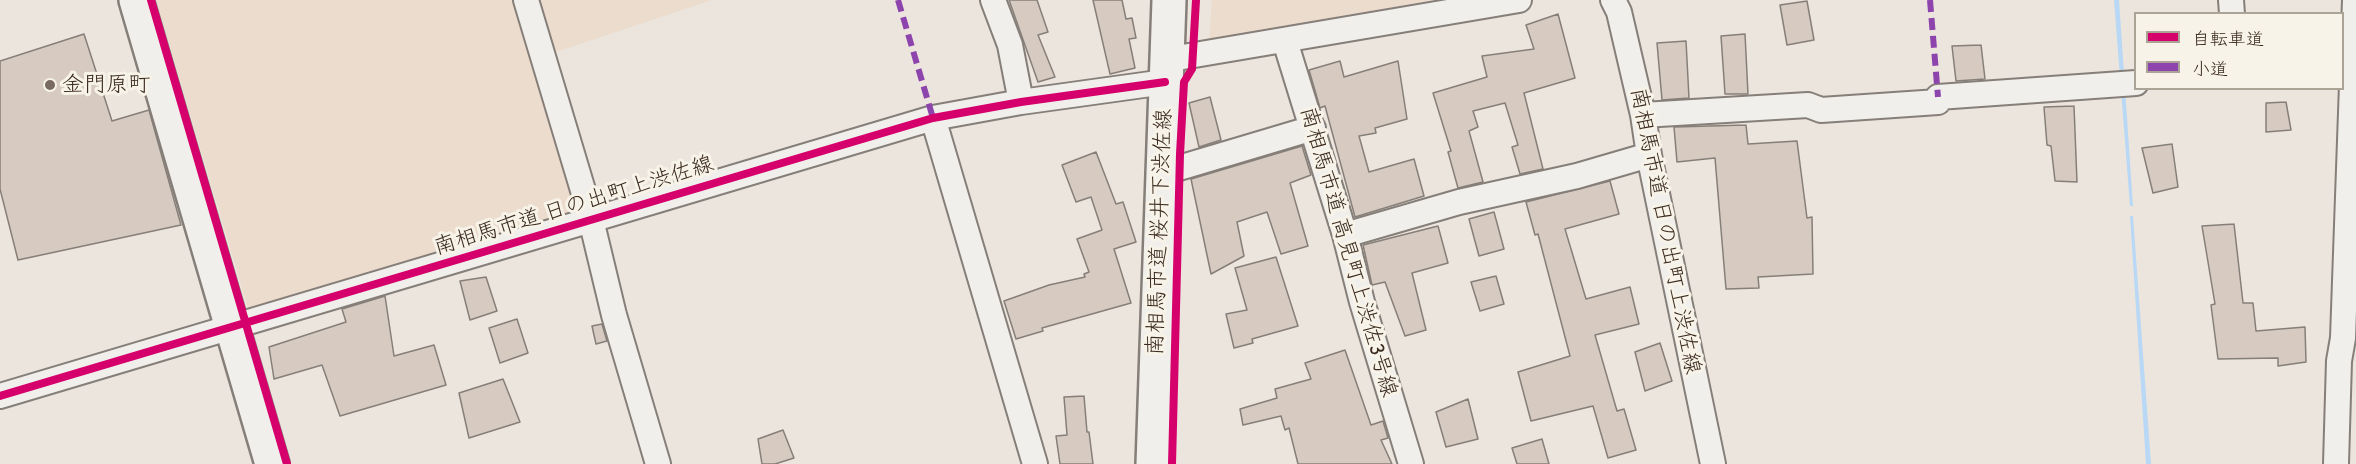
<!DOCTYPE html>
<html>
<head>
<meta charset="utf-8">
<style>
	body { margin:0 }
	#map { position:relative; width:2356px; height:464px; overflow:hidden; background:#ece5dd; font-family:"Patrick Hand","Klee One",sans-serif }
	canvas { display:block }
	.legend { position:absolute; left:2134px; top:12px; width:210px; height:78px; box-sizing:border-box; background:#f7f3e8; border:2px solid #aca397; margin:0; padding:8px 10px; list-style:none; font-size:18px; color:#3b2a1e }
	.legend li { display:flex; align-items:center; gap:12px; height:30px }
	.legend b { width:30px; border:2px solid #aca397 }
</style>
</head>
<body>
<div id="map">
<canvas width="2356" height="464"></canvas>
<ul class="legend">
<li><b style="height:8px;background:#d6006c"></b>自転車道</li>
<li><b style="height:8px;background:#8e44ad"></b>小道</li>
</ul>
</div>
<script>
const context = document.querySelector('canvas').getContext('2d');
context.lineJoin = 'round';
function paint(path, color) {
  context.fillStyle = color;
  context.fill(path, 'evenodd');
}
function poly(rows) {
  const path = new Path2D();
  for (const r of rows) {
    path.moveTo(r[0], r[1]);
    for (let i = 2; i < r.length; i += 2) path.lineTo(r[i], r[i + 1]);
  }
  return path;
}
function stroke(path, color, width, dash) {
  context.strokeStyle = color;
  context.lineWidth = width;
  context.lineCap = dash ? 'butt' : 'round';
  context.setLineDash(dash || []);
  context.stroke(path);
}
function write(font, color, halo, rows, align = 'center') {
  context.font = font + ' "Patrick Hand","Klee One",sans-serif';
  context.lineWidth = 6;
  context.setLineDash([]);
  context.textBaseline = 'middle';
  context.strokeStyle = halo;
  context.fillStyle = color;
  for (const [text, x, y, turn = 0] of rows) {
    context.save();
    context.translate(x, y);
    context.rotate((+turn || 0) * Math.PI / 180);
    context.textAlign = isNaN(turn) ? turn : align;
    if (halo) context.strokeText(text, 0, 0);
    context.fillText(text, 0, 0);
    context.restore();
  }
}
paint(poly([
	[156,0,712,0,535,59,582,214,250,315],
	[1212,0,1456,0,1209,42]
]), '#ecdcce');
paint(poly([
	[2114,0,2119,0,2133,206,2130,206],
	[2130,216,2133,216,2151,464,2146,464]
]), '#b8d8f5');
const building = poly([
	[1009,0,1037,0,1048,32,1038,35,1055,77,1038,82,1009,0],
	[1093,0,1122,0,1126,19,1132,18,1136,38,1129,39,1135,68,1110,74,1093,0],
	[1807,1,1814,40,1787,45,1780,5,1807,1],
	[1558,14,1575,78,1524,93,1543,169,1520,174,1512,147,1518,145,1505,103,1473,111,1478,127,1469,131,1483,182,1458,188,1448,152,1451,151,1433,93,1487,77,1482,56,1534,49,1526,25,1558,14],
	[84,34,112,121,149,110,181,225,18,260,0,189,0,61,84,34],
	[1745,34,1748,94,1725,94,1721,36,1745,34],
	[1686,41,1689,98,1662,100,1657,43,1686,41],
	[1981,45,1985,79,1956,81,1952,46,1981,45],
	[1340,61,1344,77,1398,61,1407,119,1375,128,1376,133,1359,136,1369,172,1414,159,1424,196,1355,217,1325,106,1320,108,1309,70,1340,61],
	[1210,97,1221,140,1199,147,1189,103,1210,97],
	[2286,102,2291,130,2266,132,2266,103,2286,102],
	[2074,106,2077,182,2055,181,2051,146,2047,145,2044,107,2074,106],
	[1746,125,1748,144,1797,141,1807,218,1812,217,1813,274,1758,277,1759,288,1726,289,1715,158,1677,162,1674,127,1746,125],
	[2172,144,2178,187,2153,193,2142,148,2172,144],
	[1302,146,1311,175,1290,183,1308,246,1281,254,1267,212,1237,222,1244,256,1211,274,1191,179,1302,146],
	[1096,152,1116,204,1123,202,1136,242,1114,249,1131,303,1042,328,1043,331,1016,339,1004,301,1049,285,1085,277,1084,274,1089,272,1077,239,1102,230,1091,197,1076,202,1062,165,1096,152],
	[1610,181,1619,214,1565,229,1586,299,1630,287,1639,324,1595,335,1617,411,1624,409,1636,450,1608,458,1593,406,1531,421,1518,372,1570,356,1538,234,1535,235,1526,202,1610,181],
	[1494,212,1504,249,1479,256,1469,219,1494,212],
	[2234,224,2243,303,2253,303,2256,331,2305,327,2306,362,2278,366,2278,358,2218,359,2211,305,2215,304,2202,226,2234,224],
	[1438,226,1448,263,1412,273,1426,330,1405,336,1385,282,1372,285,1363,245,1438,226],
	[1276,257,1298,326,1252,339,1253,343,1234,348,1226,314,1247,310,1235,268,1276,257],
	[1496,276,1504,304,1480,311,1471,282,1496,276],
	[486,277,497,311,470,320,460,281,486,277],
	[385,296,394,356,434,345,446,385,340,416,322,365,274,379,269,347,346,322,342,309,385,296],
	[517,319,528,353,500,363,489,328,517,319],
	[602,324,607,341,596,344,592,326,602,324],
	[1660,343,1672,381,1645,391,1635,352,1660,343],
	[1345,350,1371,425,1383,421,1388,438,1381,440,1392,464,1298,464,1289,428,1285,430,1281,416,1243,425,1240,409,1277,398,1275,389,1311,379,1305,363,1345,350],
	[503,379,520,422,469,438,459,393,503,379],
	[1084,396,1087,432,1089,432,1093,464,1060,464,1056,436,1067,435,1064,397,1084,396],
	[1468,399,1478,439,1446,447,1436,412,1468,399],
	[783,430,794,458,775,464,762,464,758,439,783,430],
	[1542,439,1549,464,1517,464,1512,448,1542,439]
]);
paint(building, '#d6cac1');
stroke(building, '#867f79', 1.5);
const street = poly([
	[526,0,588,207,614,315,658,464],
	[993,0,1010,45,1021,102],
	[1613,0,1619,12,1643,115,1649,155,1713,464],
	[2231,0,2232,14],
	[1285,41,1345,235,1362,302,1411,464],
	[1165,60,1519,0],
	[1643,115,1808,105,1821,110,1938,102,1938,97,2136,83],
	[933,118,1035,464],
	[1162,173,1313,128],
	[1345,235,1459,202,1577,176,1649,155],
	[0,396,933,118,1021,102,1165,82],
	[2336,464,2339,361,2343,338,2355,0]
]);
const secondary = poly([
	[136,0,272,464],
	[1153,464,1169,0]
]);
stroke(street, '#867f79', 28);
stroke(secondary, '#867f79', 38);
stroke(street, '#f1efeb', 24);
stroke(secondary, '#f1efeb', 33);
stroke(poly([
	[898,0,933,118],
	[1930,0,1938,97]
]), '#8e44ad', 6, [12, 6]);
stroke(poly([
	[151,0,287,464],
	[0,396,933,118,1021,102,1165,82],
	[1172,464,1180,154,1184,82,1192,69,1196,0]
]), '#d6006c', 8);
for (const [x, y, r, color] of [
	[50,85,6,"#796b61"]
]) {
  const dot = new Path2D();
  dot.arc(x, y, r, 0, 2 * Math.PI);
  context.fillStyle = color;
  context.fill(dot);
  stroke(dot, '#f7f3e8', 2);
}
write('22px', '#3b2a1e', '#f7f3e8', [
	["金門原町",62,85]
], 'left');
write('22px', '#3b2a1e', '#f7f3e8', [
	["南相馬市道 日の出町上渋佐線",574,206,-17],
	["南相馬市道 日の出町上渋佐線",1665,231,79],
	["南相馬市道 桜井下渋佐線",1160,232,-88],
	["南相馬市道 高見町上渋佐3号線",1348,252,74]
]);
</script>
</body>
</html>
